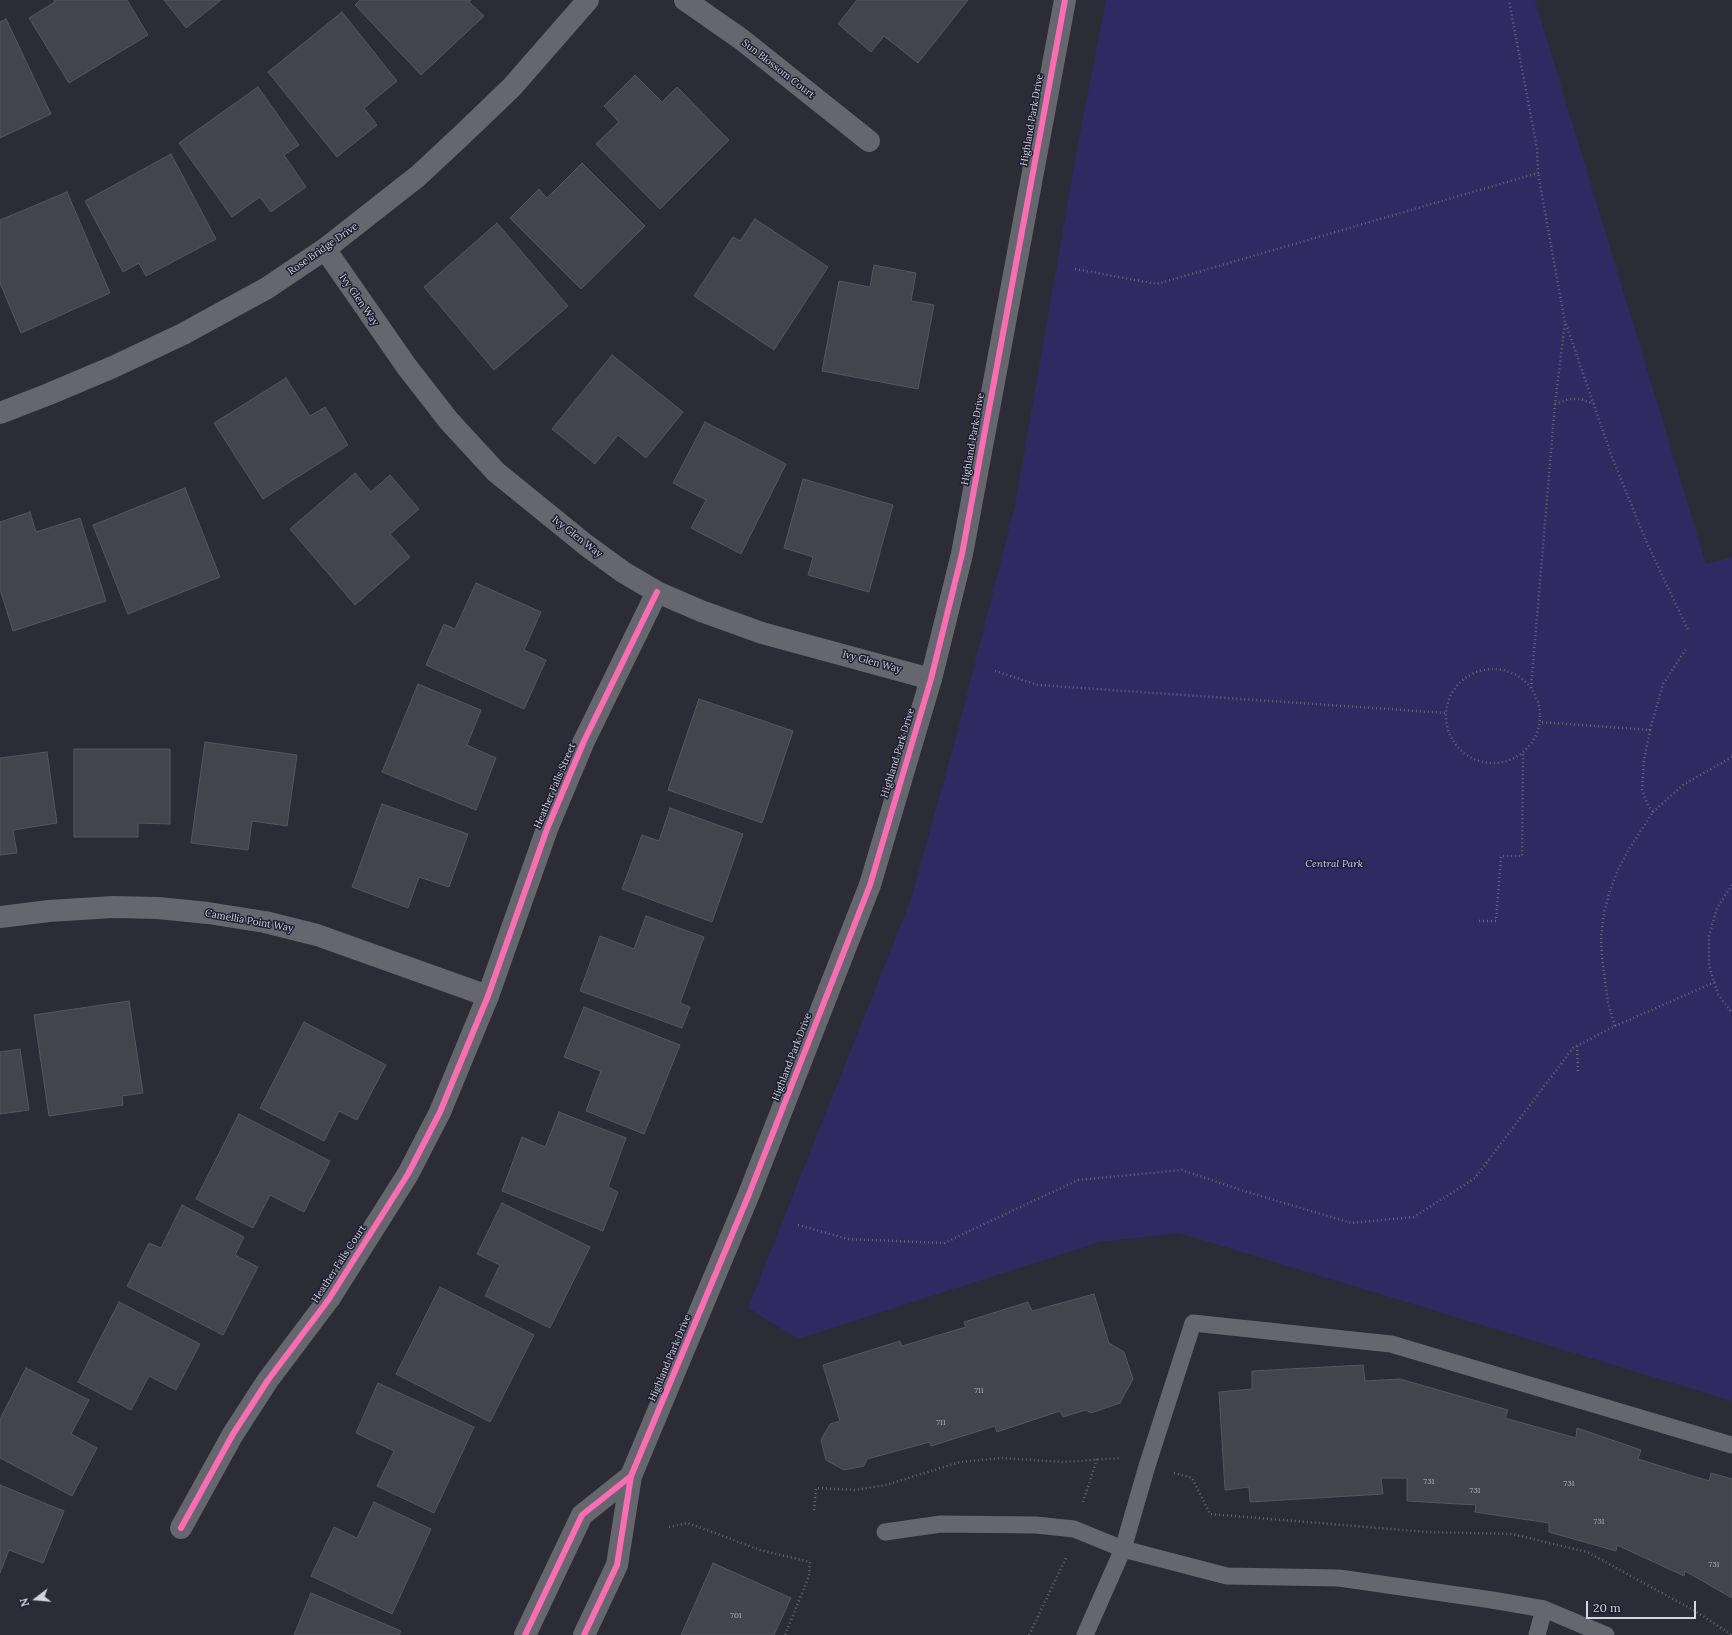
<!DOCTYPE html>
<html>
<head>
<meta charset="utf-8">
<style>
	body { margin:0 }
	#map { position:relative; width:1732px; height:1635px; overflow:hidden; background:#2c2c37; font-family:Lora,serif }
	canvas { display:block }
	.north { position:absolute; left:16px; top:1579px; width:40px; height:40px; -webkit-text-stroke:3px #1e1e31; paint-order:stroke; rotate:254deg; font-size:11px; font-weight:700; line-height:16px; text-align:center; color:#d4d4e2 }
	.north::after { content:''; display:block; margin:auto; width:14px; height:18px; background:#d4d4e2; clip-path:polygon(50% 0,100% 100%,50% 72%,0 100%) }
	.scale { position:absolute; left:1586px; top:1601px; width:110px; height:18px; box-sizing:border-box; border:2px solid #d4d4e2; border-top:0; padding-left:5px; font-size:12px; line-height:14px; white-space:nowrap; color:#d4d4e2; -webkit-text-stroke:3px #1e1e31; paint-order:stroke }
</style>
</head>
<body>
<div id="map">
<canvas width="1732" height="1635"></canvas>
<div class="north">N</div>
<div class="scale">20 m</div>
</div>
<script>
const context = document.querySelector('canvas').getContext('2d');
context.lineJoin = 'round';
function paint(path, color) {
  context.fillStyle = color;
  context.fill(path, 'evenodd');
}
function poly(rows) {
  const path = new Path2D();
  for (const r of rows) {
    if (r.length === 3) {
      path.moveTo(r[0] + r[2], r[1]);
      path.arc(r[0], r[1], r[2], 0, 2 * Math.PI);
      continue;
    }
    path.moveTo(r[0], r[1]);
    for (let i = 2; i < r.length; i += 2) path.lineTo(r[i], r[i + 1]);
  }
  return path;
}
function stroke(path, color, width, dash) {
  context.strokeStyle = color;
  context.lineWidth = width;
  context.lineCap = dash ? 'butt' : 'round';
  context.setLineDash(dash || []);
  context.stroke(path);
}
function write(font, color, halo, rows, align = 'center') {
  context.font = font + ' Lora,serif';
  context.lineWidth = 3;
  context.setLineDash([]);
  context.textBaseline = 'middle';
  context.strokeStyle = halo;
  context.fillStyle = color;
  for (const [text, x, y, turn = 0] of rows) {
    context.save();
    context.translate(x, y);
    context.rotate((+turn || 0) * Math.PI / 180);
    context.textAlign = isNaN(turn) ? turn : align;
    if (halo) context.strokeText(text, 0, 0);
    context.fillText(text, 0, 0);
    context.restore();
  }
}
paint(poly([
	[1106,0,1535,0,1706,564,1732,557,1732,1401,1179,1233,1100,1242,798,1339,748,1308,911,899,959,726,1015,505,1079,138]
]), '#302962');
const building = poly([
	[54,0,127,0,148,35,69,83,29,18,55,2,54,0],
	[164,0,221,0,186,28,164,0],
	[360,0,471,0,469,2,484,16,421,75,355,5,360,0],
	[857,0,968,0,918,63,884,36,871,52,838,24,857,0],
	[342,12,397,81,364,108,377,125,337,157,268,72,342,12],
	[6,19,51,114,0,138,0,22,6,19],
	[635,75,662,102,677,87,729,140,660,209,596,144,619,122,604,106,635,75],
	[258,87,299,145,284,155,306,187,271,212,260,197,232,217,179,143,258,87],
	[171,154,216,239,146,276,139,263,123,272,85,201,171,154],
	[582,163,645,226,581,289,510,218,539,189,547,198,582,163],
	[67,192,110,293,21,333,0,283,0,220,67,192],
	[755,219,828,267,774,350,694,296,733,237,740,241,755,219],
	[497,223,568,306,494,370,424,287,497,223],
	[874,265,916,273,911,301,934,305,918,389,822,371,839,281,870,287,874,265],
	[612,355,683,412,646,458,618,435,595,464,552,429,612,355],
	[286,378,310,416,325,407,348,445,263,499,214,423,286,378],
	[705,422,786,464,741,554,691,528,706,500,673,483,705,422],
	[355,473,371,492,390,475,419,509,390,534,410,557,355,605,290,529,355,473],
	[803,479,893,505,869,592,808,575,813,557,784,548,803,479],
	[185,488,220,577,128,614,93,525,185,488],
	[30,512,36,532,80,518,106,601,13,631,0,589,0,522,30,512],
	[476,583,541,612,524,650,546,660,524,709,426,665,444,624,455,629,476,583],
	[418,684,481,710,467,745,496,758,476,810,382,772,418,684],
	[699,699,793,731,762,823,668,790,699,699],
	[205,742,297,755,287,826,252,821,248,850,191,843,205,742],
	[74,749,170,749,170,824,138,823,138,837,74,837,74,749],
	[47,752,57,823,13,830,17,853,0,855,0,758,47,752],
	[382,804,468,834,449,887,419,877,408,908,352,887,382,804],
	[670,808,743,834,712,922,622,889,642,835,659,841,670,808],
	[646,916,704,937,680,1003,690,1007,682,1028,580,991,600,936,634,949,646,916],
	[129,1001,143,1093,122,1096,123,1105,49,1116,34,1015,129,1001],
	[584,1007,680,1045,644,1134,586,1111,601,1071,564,1057,584,1007],
	[304,1022,386,1065,357,1120,339,1111,324,1141,260,1108,304,1022],
	[20,1049,29,1110,0,1114,0,1052,20,1049],
	[559,1112,626,1138,608,1187,618,1192,603,1231,502,1191,522,1137,545,1147,559,1112],
	[239,1114,330,1161,304,1212,270,1195,253,1228,196,1199,239,1114],
	[502,1203,590,1247,550,1328,485,1296,500,1265,477,1254,502,1203],
	[182,1205,244,1237,235,1255,258,1267,223,1335,127,1286,149,1243,161,1248,182,1205],
	[440,1287,534,1335,490,1422,396,1374,440,1287],
	[1094,1294,1109,1343,1124,1352,1133,1379,1120,1403,1091,1413,1086,1410,1063,1417,1060,1411,997,1432,995,1426,931,1446,930,1442,867,1459,864,1466,844,1470,826,1460,821,1440,830,1424,840,1421,823,1365,900,1341,902,1346,966,1327,964,1322,1028,1302,1032,1311,1094,1294],
	[119,1302,200,1344,176,1390,149,1376,131,1410,78,1382,119,1302],
	[1363,1365,1365,1381,1400,1379,1508,1410,1505,1418,1576,1438,1577,1428,1641,1450,1638,1459,1709,1481,1711,1473,1732,1479,1732,1598,1685,1571,1684,1576,1617,1545,1616,1551,1549,1532,1549,1523,1475,1512,1476,1505,1407,1501,1407,1478,1381,1478,1383,1494,1250,1502,1249,1487,1225,1490,1219,1392,1252,1389,1252,1371,1363,1365],
	[26,1368,89,1400,71,1434,97,1448,72,1496,0,1458,0,1419,26,1368],
	[378,1383,474,1427,434,1513,377,1486,394,1451,356,1433,378,1383],
	[0,1485,64,1511,43,1563,9,1550,0,1573,0,1485],
	[374,1502,431,1529,392,1614,311,1576,334,1527,357,1538,374,1502],
	[713,1563,791,1598,774,1635,681,1635,713,1563],
	[311,1593,401,1631,399,1635,294,1635,311,1593]
]);
paint(building, '#44444d');
stroke(building, '#565660', 1);
stroke(poly([
	[1075,269,1157,284,1538,173,1537,149,1509,0],
	[1566,324,1612,457,1646,541,1689,632],
	[1555,404,1569,399,1581,399,1594,404],
	[1493,716,47],
	[995,671,1038,685,1446,713],
	[1531,688,1555,404,1565,323,1538,173],
	[1650,730,1663,684,1686,649],
	[1653,812,1683,785,1732,757],
	[1732,885,1717,908,1709,936,1709,966,1718,994,1732,1013],
	[1479,921,1496,921,1501,856,1522,856,1523,754],
	[1615,1026,1715,982],
	[1577,1046,1578,1071],
	[798,1225,848,1239,944,1243,1078,1180,1182,1170,1244,1191,1351,1223,1414,1217,1475,1178,1573,1048,1615,1026,1608,1003,1602,958,1601,937,1604,913,1610,890,1618,870,1629,849,1653,812,1648,805,1642,790,1644,760,1650,730,1540,722],
	[1174,1473,1192,1478,1210,1514,1427,1532,1512,1534,1587,1552,1695,1611,1732,1635],
	[1083,1502,1097,1459],
	[814,1510,816,1488,855,1490,886,1485,960,1462,1001,1458,1063,1462,1120,1458],
	[669,1527,688,1523,760,1550,810,1562,809,1576,785,1635],
	[1029,1635,1067,1556]
]), '#696972', 2.5, [1, 3]);
stroke(poly([
	[885,1532,941,1524,1036,1525,1074,1529,1123,1549,1147,1466,1193,1323,1391,1344,1732,1445],
	[1085,1635,1123,1549,1227,1576,1339,1578,1492,1600,1544,1609],
	[1537,1635,1544,1609,1606,1635]
]), '#66666e', 17);
stroke(poly([
	[685,0,741,39,869,141],
	[325,249,407,367,449,421,496,472,586,545,623,572,657,592,701,611,762,633,931,679],
	[0,413,49,394,113,367,183,334,267,288,325,249,418,176,462,135,512,87,588,0],
	[0,917,49,911,113,907,158,908,208,913,265,922,317,935,488,996],
	[181,1528,233,1434,268,1380,329,1299,408,1174,440,1112,488,996,547,829,584,741,657,592]
]), '#66666e', 22);
stroke(poly([
	[525,1635,582,1515,631,1476],
	[584,1635,617,1565,631,1476,749,1194,870,885,931,679,962,554,1065,0]
]), '#66666e', 22);
stroke(poly([
	[181,1528,233,1434,268,1380,329,1299,408,1174,440,1112,488,996,547,829,584,741,657,592],
	[525,1635,582,1515,631,1476],
	[584,1635,617,1565,631,1476,749,1194,870,885,931,679,962,554,1065,0]
]), '#f96db3', 6);
write('8px', '#b0b0bd', null, [
	["711",979,1391],
	["711",941,1423],
	["731",1429,1482],
	["731",1569,1484],
	["731",1475,1491],
	["731",1599,1522],
	["731",1714,1565],
	["701",736,1616]
]);
write('10px', '#d4d4e2', '#1e1e31', [
	["Sun Blossom Court",778,69,38],
	["Highland Park Drive",1032,120,-80],
	["Rose Bridge Drive",323,249,-35],
	["Ivy Glen Way",359,300,55],
	["Highland Park Drive",973,439,-80],
	["Ivy Glen Way",577,537,38],
	["Ivy Glen Way",872,662,15],
	["Highland Park Drive",898,753,-73],
	["Heather Falls Street",555,786,-67],
	["Camellia Point Way",249,921,10],
	["Highland Park Drive",792,1057,-69],
	["Heather Falls Court",339,1264,-57],
	["Highland Park Drive",670,1358,-67]
]);
write('italic 10px', '#cecdfb', '#1e1e31', [
	["Central Park",1334,864]
]);
</script>
</body>
</html>
